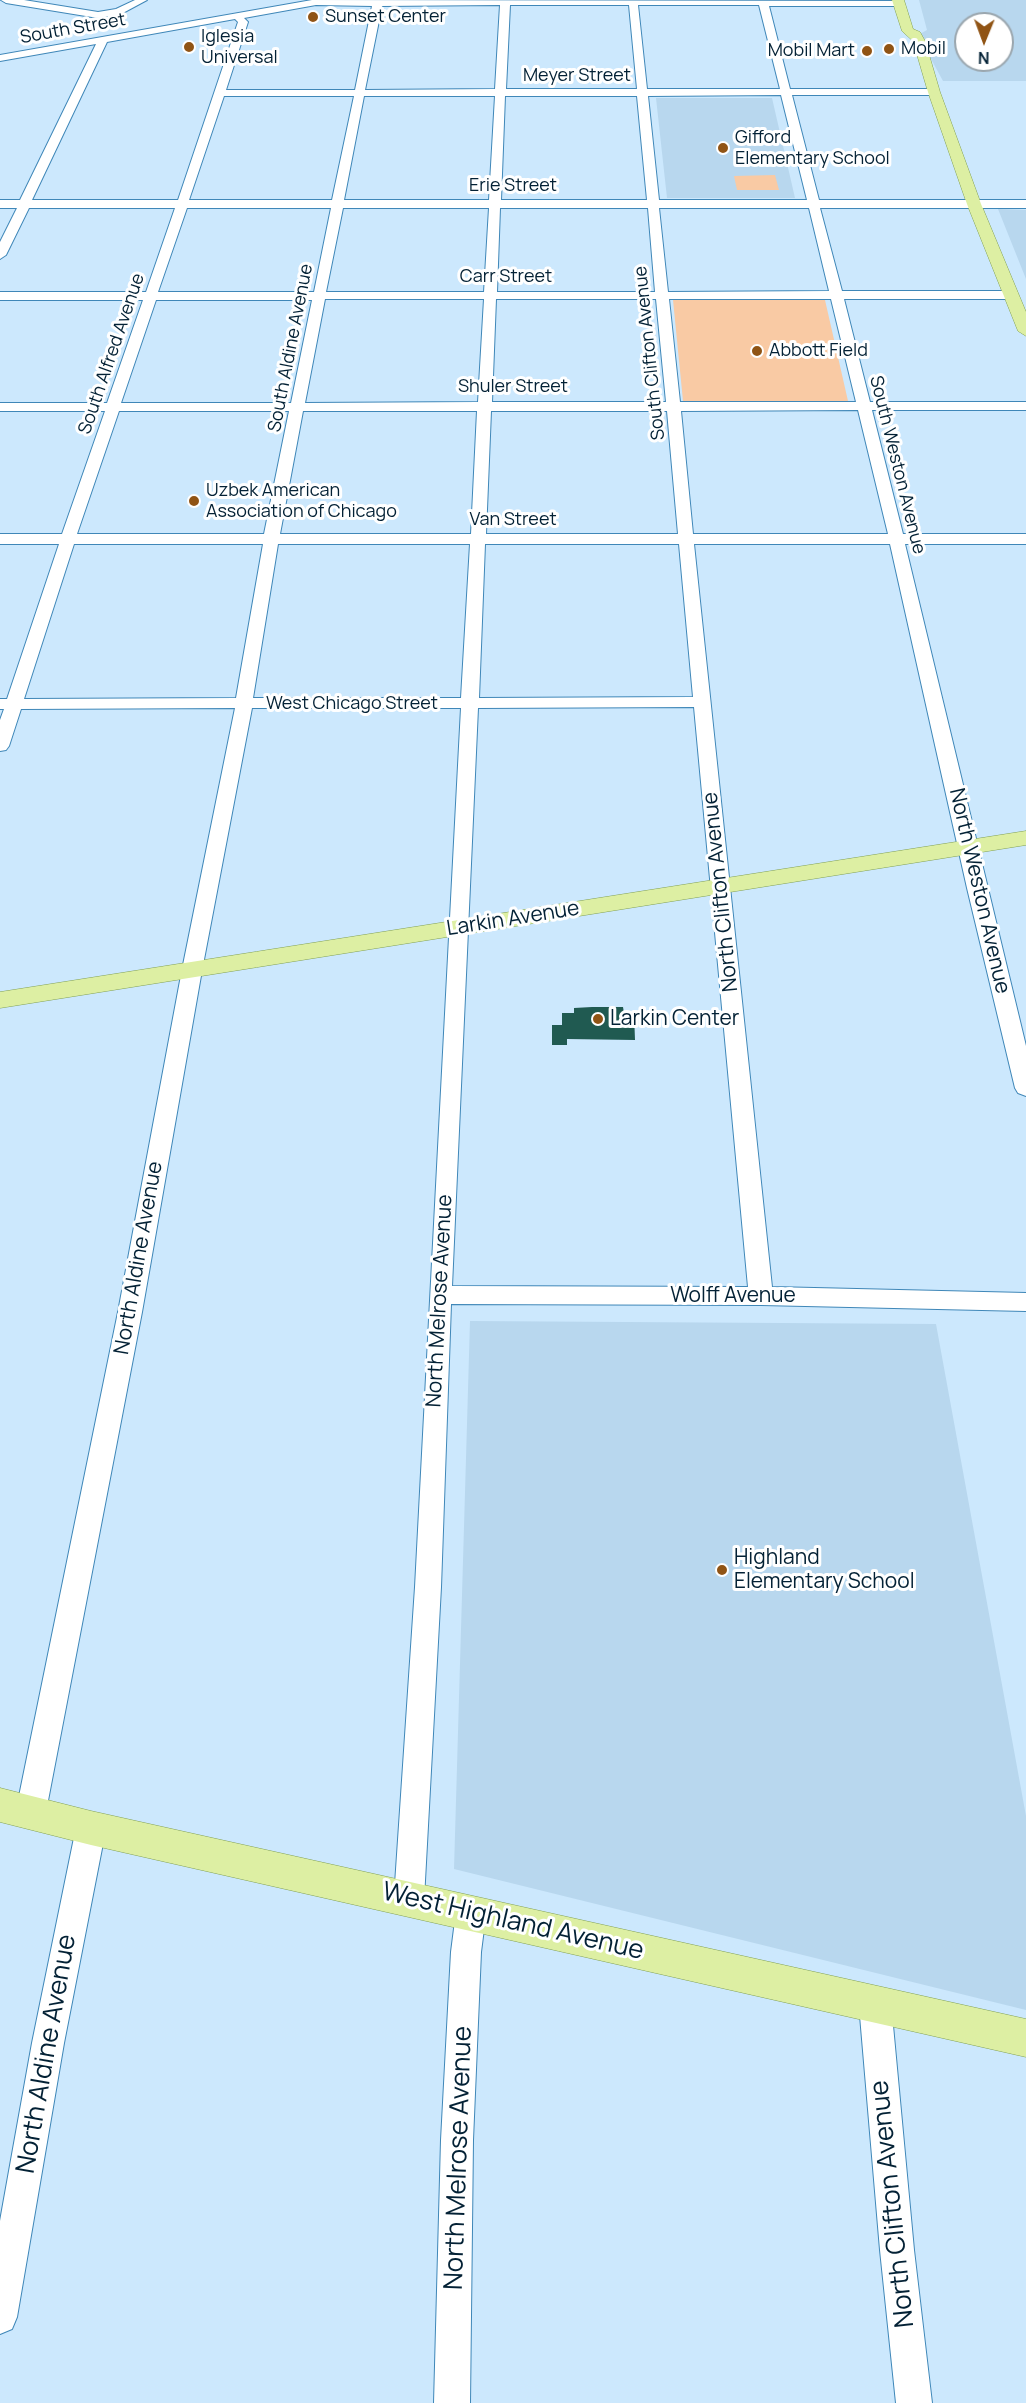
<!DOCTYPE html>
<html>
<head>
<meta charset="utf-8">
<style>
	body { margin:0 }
	#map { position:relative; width:1026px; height:2403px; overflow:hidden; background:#cce8fd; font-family:Manrope,sans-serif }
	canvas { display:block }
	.north { position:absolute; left:954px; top:12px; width:60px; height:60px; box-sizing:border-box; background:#fff; border:2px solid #9aa6ae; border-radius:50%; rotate:181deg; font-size:16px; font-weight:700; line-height:24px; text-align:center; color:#032135 }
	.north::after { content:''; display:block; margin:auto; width:21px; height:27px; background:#905415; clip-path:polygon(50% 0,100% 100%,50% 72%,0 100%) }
</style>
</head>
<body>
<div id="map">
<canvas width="1026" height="2403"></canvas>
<div class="north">N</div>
</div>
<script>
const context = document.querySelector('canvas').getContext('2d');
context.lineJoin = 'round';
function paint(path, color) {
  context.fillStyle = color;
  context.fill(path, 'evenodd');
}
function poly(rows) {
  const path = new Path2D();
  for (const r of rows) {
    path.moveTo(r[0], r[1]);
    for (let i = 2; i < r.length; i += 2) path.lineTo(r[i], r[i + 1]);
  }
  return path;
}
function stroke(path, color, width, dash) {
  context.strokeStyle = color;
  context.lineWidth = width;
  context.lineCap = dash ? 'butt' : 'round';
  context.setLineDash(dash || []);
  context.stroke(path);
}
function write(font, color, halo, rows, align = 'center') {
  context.font = font + ' Manrope,sans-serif';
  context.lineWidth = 6;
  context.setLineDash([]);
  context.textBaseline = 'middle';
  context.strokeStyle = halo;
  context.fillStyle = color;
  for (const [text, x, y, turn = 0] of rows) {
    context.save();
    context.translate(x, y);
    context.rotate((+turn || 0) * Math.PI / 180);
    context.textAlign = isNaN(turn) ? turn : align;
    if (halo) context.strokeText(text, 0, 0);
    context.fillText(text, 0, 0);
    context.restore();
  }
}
paint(poly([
	[919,0,1026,0,1026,81,943,81,918,35,927,30],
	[966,24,1002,24,1002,60,966,60],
	[656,98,772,98,795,198,667,198],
	[998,209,1026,210,1026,279],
	[470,1321,936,1324,1026,1816,1026,2010,454,1869]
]), '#b8d7ee');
paint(poly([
	[775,175,779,190,737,190,734,176],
	[673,300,825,300,848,401,683,401]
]), '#f9caa4');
paint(poly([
	[592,1007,623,1007,624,1013,634,1013,635,1040,567,1039,567,1045,552,1045,552,1025,562,1025,562,1013,574,1013,574,1008]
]), '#205a51');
const minor = poly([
	[1,0,24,0,98,12,116,9,135,0,147,0,121,14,98,18,6,3,1,0],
	[312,0,902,1,904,3,899,6,769,6,790,89,934,89,939,92,934,95,792,95,819,200,1026,200,1026,208,820,208,842,291,1012,291,1018,295,1012,299,844,299,870,402,1026,402,1026,410,872,410,903,534,1026,534,1026,544,905,544,1026,1046,1026,1096,1018,1093,1015,1088,967,888,890,544,694,544,772,1287,1026,1293,1026,1311,761,1305,451,1304,441,1587,424,1899,420,1910,409,1914,398,1910,394,1899,415,1587,461,708,252,708,202,970,142,1312,46,1811,41,1821,31,1825,21,1821,16,1811,118,1312,182,970,235,708,21,709,9,746,6,750,0,751,0,720,4,709,0,709,0,699,7,699,59,544,0,544,0,534,62,534,105,411,0,411,0,403,107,403,143,300,0,300,0,292,146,292,175,208,29,208,6,255,0,259,0,242,17,208,0,208,0,200,20,200,96,44,0,61,0,55,312,0],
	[316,5,372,6,355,90,226,90,248,22,244,18,316,5],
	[500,5,495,89,365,90,382,6,500,5],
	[510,5,629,5,637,89,506,89,510,5],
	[638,5,759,5,780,89,647,89,638,5],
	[235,19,238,22,178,200,32,200,107,42,235,19],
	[781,95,807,200,659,200,648,96,781,95],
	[224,96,354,96,332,200,189,200,224,96],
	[364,96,495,96,489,200,344,200,364,96],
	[505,96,637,96,647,200,501,200,505,96],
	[187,208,331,208,314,292,158,292,187,208],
	[343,208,489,208,484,292,326,292,343,208],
	[500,208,648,208,655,292,497,292,500,208],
	[659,208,809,208,829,291,668,292,659,208],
	[325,299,484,299,478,402,305,403,325,299],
	[496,299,656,299,666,402,492,402,496,299],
	[669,299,831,299,856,402,680,402,669,299],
	[156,300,312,300,291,403,121,403,156,300],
	[858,410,888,534,693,534,681,411,858,410],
	[119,411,289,411,264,534,77,534,119,411],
	[303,411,477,411,471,534,280,534,303,411],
	[491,411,667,411,678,534,486,534,491,411],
	[74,544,263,544,236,698,24,699,74,544],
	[278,544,470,544,461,698,253,698,278,544],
	[485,544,679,544,693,697,479,698,485,544],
	[694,707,748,1287,452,1286,478,708,694,707],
	[91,1814,101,1818,106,1828,64,2043,17,2317,12,2329,0,2334,0,2221,32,2043,76,1828,81,1818,91,1814],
	[471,1898,482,1902,486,1913,481,1952,473,2140,470,2403,434,2403,441,2140,451,1952,456,1913,460,1902,471,1898],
	[875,1988,886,1993,891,2004,914,2250,932,2403,896,2403,880,2250,859,2004,864,1993,875,1988]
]);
const major = poly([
	[892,0,904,0,913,29,920,32,925,41,940,92,981,204,1026,312,1026,336,1018,331,967,204,928,92,913,41,902,31,892,0],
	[1026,831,1026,845,0,1008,0,992,1026,831],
	[0,1788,91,1811,1026,2019,1026,2057,91,1845,0,1822,0,1788]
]);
stroke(minor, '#3f87b8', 2);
stroke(major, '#82a054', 1);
paint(minor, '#fff');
paint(major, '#ddefa3');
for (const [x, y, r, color] of [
	[313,17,6,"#905415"],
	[189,47,6,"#905415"],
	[889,49,6,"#905415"],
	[867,51,6,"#905415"],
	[723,148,6,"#905415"],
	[757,351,6,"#905415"],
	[194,501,6,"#905415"],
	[598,1019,6,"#905415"],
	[722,1570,6,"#905415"]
]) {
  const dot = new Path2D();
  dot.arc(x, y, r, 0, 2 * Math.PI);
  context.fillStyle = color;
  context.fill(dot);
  stroke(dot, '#fff', 2);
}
write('18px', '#032135', '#fff', [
	["Sunset Center",325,17],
	["Iglesia",201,37],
	["Universal",201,58],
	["Mobil",901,49],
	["Mobil Mart",855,51,"right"],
	["Gifford",735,138],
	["Elementary School",735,159],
	["Abbott Field",769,351],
	["Uzbek American",206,491],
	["Association of Chicago",206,512]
], 'left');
write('18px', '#032135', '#fff', [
	["South Street",73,29,-10],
	["Meyer Street",577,76],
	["Erie Street",513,186],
	["Carr Street",506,277],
	["South Aldine Avenue",291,348,-79],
	["South Clifton Avenue",650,353,-96],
	["South Alfred Avenue",112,354,-71],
	["Shuler Street",513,387],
	["South Weston Avenue",897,465,76],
	["Van Street",513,520],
	["West Chicago Street",352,704]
]);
write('21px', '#032135', '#fff', [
	["North Weston Avenue",979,891,77],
	["North Clifton Avenue",721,892,-96],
	["Larkin Avenue",513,919,-9],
	["North Aldine Avenue",139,1258,-80],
	["Wolff Avenue",733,1296],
	["North Melrose Avenue",440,1301,-87]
]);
write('21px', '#032135', '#fff', [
	["Larkin Center",610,1019],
	["Highland",734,1558],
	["Elementary School",734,1582]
], 'left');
write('26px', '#032135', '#fff', [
	["West Highland Avenue",513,1922,13],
	["North Aldine Avenue",47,2054,-80],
	["North Melrose Avenue",459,2158,-88],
	["North Clifton Avenue",893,2204,-96]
]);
</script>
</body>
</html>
